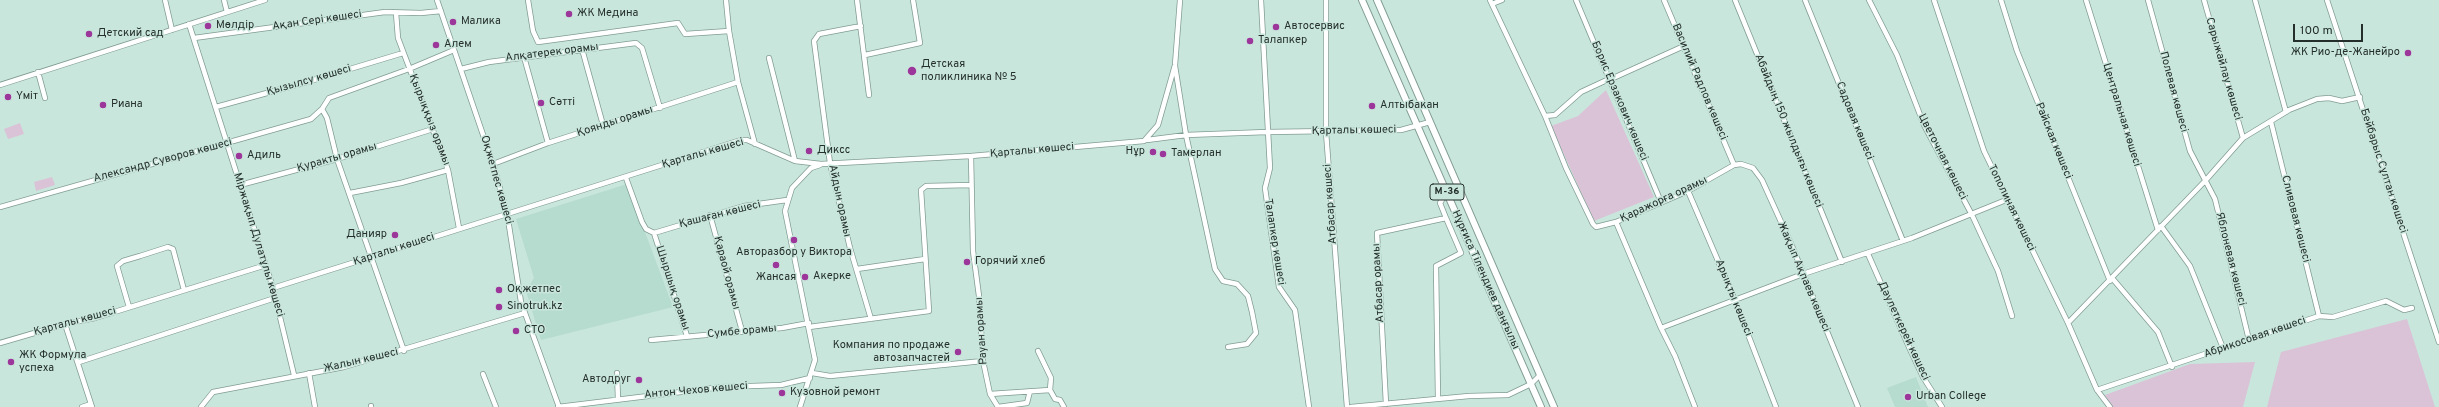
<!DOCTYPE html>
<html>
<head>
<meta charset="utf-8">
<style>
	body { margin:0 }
	#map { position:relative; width:2439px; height:407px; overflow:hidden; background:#c9e6dc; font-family:Overpass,sans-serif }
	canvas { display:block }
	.scale { position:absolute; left:2293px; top:24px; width:70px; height:18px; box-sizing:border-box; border:2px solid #242f2c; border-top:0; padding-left:5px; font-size:12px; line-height:14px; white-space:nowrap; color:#242f2c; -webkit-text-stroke:3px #c9e6dc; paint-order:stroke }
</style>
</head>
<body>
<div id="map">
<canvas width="2439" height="407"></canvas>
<div class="scale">100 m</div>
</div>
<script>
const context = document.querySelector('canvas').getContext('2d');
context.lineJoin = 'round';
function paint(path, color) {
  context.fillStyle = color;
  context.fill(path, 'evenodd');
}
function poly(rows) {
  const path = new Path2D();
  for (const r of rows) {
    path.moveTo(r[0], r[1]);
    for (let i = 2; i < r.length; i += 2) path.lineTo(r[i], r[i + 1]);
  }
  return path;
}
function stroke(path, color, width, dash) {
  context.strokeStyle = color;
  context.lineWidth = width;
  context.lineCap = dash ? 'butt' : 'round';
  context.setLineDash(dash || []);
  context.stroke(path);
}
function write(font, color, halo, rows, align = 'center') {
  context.font = font + ' Overpass,sans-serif';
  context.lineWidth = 3;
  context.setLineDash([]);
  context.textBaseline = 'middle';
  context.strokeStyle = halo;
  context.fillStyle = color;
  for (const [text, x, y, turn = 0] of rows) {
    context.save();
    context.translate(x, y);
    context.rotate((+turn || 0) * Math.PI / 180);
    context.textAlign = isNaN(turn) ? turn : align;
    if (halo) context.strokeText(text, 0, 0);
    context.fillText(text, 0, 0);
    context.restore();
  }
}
paint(poly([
	[627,184,673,307,541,340,526,291,534,278,516,219],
	[1916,377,1928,407,1895,407,1887,388]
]), '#b6dbcf');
paint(poly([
	[1606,90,1654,197,1594,221,1551,126,1578,116],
	[20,123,24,134,8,139,4,129],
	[52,177,55,185,36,191,34,182],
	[2407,319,2435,407,2267,407,2281,352],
	[2255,362,2243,407,2112,407,2105,395,2190,364]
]), '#dac3d7');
const minor = poly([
	[165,0,172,30],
	[224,0,227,12],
	[437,0,493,164,507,213,521,302,559,407],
	[528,0,533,31,538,42,678,23,685,34,729,31],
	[726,0,729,31,738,82,755,144],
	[857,0,869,95],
	[1261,0,1270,168,1265,188,1279,287,1295,310,1309,407],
	[1326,0,1326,132,1347,407],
	[1490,0,1545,116,1555,115,1581,92,1609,79],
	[1576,0,1661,202],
	[1664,0,1734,165],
	[1735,0,1842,262],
	[1805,0,1903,241],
	[1869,0,1897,55,1924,125,1972,215,1998,271,2012,316],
	[1934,0,1984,151,2068,323,2097,390,2110,407],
	[2001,0,2017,51,2110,281],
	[2086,0,2158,230],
	[2148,0,2190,151,2215,199,2249,340],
	[2204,0,2243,138],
	[2255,0,2286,112],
	[2327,0,2439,342],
	[1492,4,1502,0],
	[396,13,398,38,448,170,459,228],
	[189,24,273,288,294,375],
	[861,26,819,34,814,41,830,163,850,248,871,319],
	[194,38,385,12,421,13,441,11],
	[582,49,603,125],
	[865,55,920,43,913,0],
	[524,57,548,143],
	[769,58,795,161],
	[1175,66,1186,135,1215,269,1223,281,1237,284,1248,296,1252,312,1256,333,1247,344,1228,347],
	[461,69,489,62,636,43,642,48,660,108],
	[38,72,45,98],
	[1611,79,1684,46],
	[0,85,265,0],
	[216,107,307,82,403,53],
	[1545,116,1566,168,1593,224,1596,227,1616,222,1688,191,1734,165,1741,164,1753,168,1762,180,1792,246,1858,407],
	[2271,122,2319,316],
	[1147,140,1186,135,1267,132,1401,130,1430,122],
	[971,156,973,251,979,296,983,361,990,394,1050,390,1055,399,1060,400,1064,407],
	[493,164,548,143,738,82],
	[626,178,642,222,646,229,654,233,687,336],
	[240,185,337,159,433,129],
	[1688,191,1734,298,1776,407],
	[350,193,401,183,448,170],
	[0,207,311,119,322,109],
	[710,215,742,331],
	[1616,222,1661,328,1675,356,1695,407],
	[2161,226,2190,266,2223,348],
	[654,233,744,206,787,200],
	[1868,254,1909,347,1923,377,1942,407],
	[857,269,925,259],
	[2112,278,2158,332,2172,367],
	[273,288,741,140,747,140,795,161,821,164,971,156,1144,141,1158,125,1175,65,1180,0],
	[129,307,117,266,123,261,140,256,168,247,173,249,184,290],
	[2068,323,2205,181,2243,138,2289,110,2317,99,2329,98,2342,101,2360,97],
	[65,324,92,407],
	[809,327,929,311,921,190,926,186,971,185],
	[1661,328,1803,274,1912,238,2006,200],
	[651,340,782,328,809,323],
	[0,343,65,324,95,318,266,265],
	[404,351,337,159,327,118,322,109,329,98,409,69,454,50],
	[1038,351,1051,378,1050,390],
	[79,362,275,298],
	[309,373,315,407],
	[617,373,618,399],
	[812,373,830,376,983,361],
	[483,374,496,407],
	[2097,390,2319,316,2333,317,2386,301,2404,310,2412,308],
	[990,394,998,407,1027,403,1030,391],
	[1438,399,1436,266,1461,253,1446,218],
	[1386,404,1377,233,1446,218,1440,203,1447,192],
	[371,406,371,407],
	[82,407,91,404],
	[201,407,213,392,344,367,525,313],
	[558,407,722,387,781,385,810,378],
	[800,407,815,360,785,211,792,188,811,168,820,165],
	[1351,407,1469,396,1508,395,1531,384,1540,375]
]);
const major = poly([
	[1362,0,1541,407],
	[1377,0,1554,407]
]);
stroke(minor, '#819c92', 6);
stroke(major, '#819c92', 8);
stroke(minor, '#fff', 4.5);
stroke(major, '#fff', 6);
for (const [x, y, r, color] of [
	[569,14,4,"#9d369a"],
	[453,22,4,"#9d369a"],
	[208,26,4,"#9d369a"],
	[1276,27,4,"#9d369a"],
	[89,34,4,"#9d369a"],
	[1250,41,4,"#9d369a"],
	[436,45,4,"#9d369a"],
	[2408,53,4,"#9d369a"],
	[912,71,5,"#9d369a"],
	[8,97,4,"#9d369a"],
	[541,103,4,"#9d369a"],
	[103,105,4,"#9d369a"],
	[1372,106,4,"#9d369a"],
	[809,151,4,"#9d369a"],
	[1153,152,4,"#9d369a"],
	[1163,154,4,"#9d369a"],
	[239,156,4,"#9d369a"],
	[395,235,4,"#9d369a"],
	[794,240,4,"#9d369a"],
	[967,262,4,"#9d369a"],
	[776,265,4,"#9d369a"],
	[805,277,4,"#9d369a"],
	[499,290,4,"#9d369a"],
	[499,307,4,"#9d369a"],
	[516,331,4,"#9d369a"],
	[958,352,4,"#9d369a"],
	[11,362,4,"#9d369a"],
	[639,380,4,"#9d369a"],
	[782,393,4,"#9d369a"],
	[1908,397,4,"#9d369a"]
]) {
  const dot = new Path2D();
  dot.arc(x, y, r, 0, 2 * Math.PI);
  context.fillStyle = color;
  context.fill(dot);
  stroke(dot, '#c9e6dc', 1.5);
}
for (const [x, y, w] of [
	[1447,192,34]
]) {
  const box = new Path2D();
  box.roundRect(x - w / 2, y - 8, w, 16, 3);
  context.fillStyle = '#c9e6dc';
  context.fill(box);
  stroke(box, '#242f2c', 1);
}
write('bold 10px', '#242f2c', null, [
	["M-36",1447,192]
]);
write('11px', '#242f2c', '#c9e6dc', [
	["ЖК Медина",577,14],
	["Малика",461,22],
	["Мөлдiр",216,26],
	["Автосервис",1284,27],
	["Детский сад",97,34],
	["Талапкер",1258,41],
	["Алем",444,45],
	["ЖК Рио-де-Жанейро",2400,53,"right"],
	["Детская",921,65],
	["поликлиника № 5",921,78],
	["Үміт",16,97],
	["Сәттi",549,103],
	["Риана",111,105],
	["Алтыбакан",1380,106],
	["Диксс",817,151],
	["Нұр",1145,152,"right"],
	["Тамерлан",1171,154],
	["Адиль",247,156],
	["Данияр",387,235,"right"],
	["Авторазбор у Виктора",794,253,"center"],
	["Горячий хлеб",975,262],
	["Акерке",813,277],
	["Жансая",776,278,"center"],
	["Оқжетпес",507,290],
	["Sinotruk.kz",507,307],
	["СТО",524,331],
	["Компания по продаже",950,346,"right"],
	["автозапчастей",950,359,"right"],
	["ЖК Формула",19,356],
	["успеха",19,369],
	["Автодруг",631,380,"right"],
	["Кузовной ремонт",790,393],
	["Urban College",1916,397]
], 'left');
write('11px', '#242f2c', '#c9e6dc', [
	["Ақан Сері көшесі",317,21,-8],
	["Алқатерек орамы",552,53,-7],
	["Сарыжайлау көшесі",2223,69,74],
	["Қызылсу көшесі",309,81,-16],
	["Василий Радлов көшесі",1699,82,67],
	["Полевая көшесі",2173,92,75],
	["Борис Ерзакович көшесі",1619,101,67],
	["Центральная көшесі",2121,115,73],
	["Қырыққыз орамы",429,120,69],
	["Садовая көшесі",1854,121,68],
	["Қоянды орамы",615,122,-18],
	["Қарталы көшесі",1354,131,-1],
	["Абайдың 150 жылдығы көшесі",1788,131,68],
	["Райская көшесі",2053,141,68],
	["Қарталы көшесі",1032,151,-5],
	["Қарталы көшесі",703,154,-16],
	["Цветочная көшесі",1942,157,63],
	["Қуракты орамы",337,158,-16],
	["Александр Суворов көшесі",163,161,-15],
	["Бейбарыс Сұлтан көшесі",2383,171,72],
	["Оқжетпес көшесі",496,180,74],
	["Қаражорға орамы",1664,200,-25],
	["Айдын орамы",839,201,78],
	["Атбасар көшесі",1331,204,-94],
	["Тополиная көшесі",2011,208,64],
	["Қашаған көшесі",720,215,-14],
	["Сливовая көшесі",2295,219,76],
	["Талапкер көшесі",1274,242,81],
	["Міржақып Дулатұлы көшесі",258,245,73],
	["Қарталы көшесі",394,250,-18],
	["Яблоневая көшесі",2230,259,76],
	["Қараой орамы",726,273,75],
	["Жақып Ақпаев көшесі",1803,277,67],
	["Нұрғиса Тілендиев даңғылы",1485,280,66],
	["Атбасар орамы",1379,283,-93],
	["Шыршық орамы",672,288,72],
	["Арықты көшесі",1733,298,68],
	["Қарталы көшесі",75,322,-15],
	["Рауан орамы",982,331,-94],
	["Дәулеткерей көшесі",1903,331,65],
	["Сумбе орамы",742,332,-5],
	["Абрикосовая көшесі",2255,338,-19],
	["Жалын көшесі",361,361,-13],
	["Антон Чехов көшесі",696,391,-5]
]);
</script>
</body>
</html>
